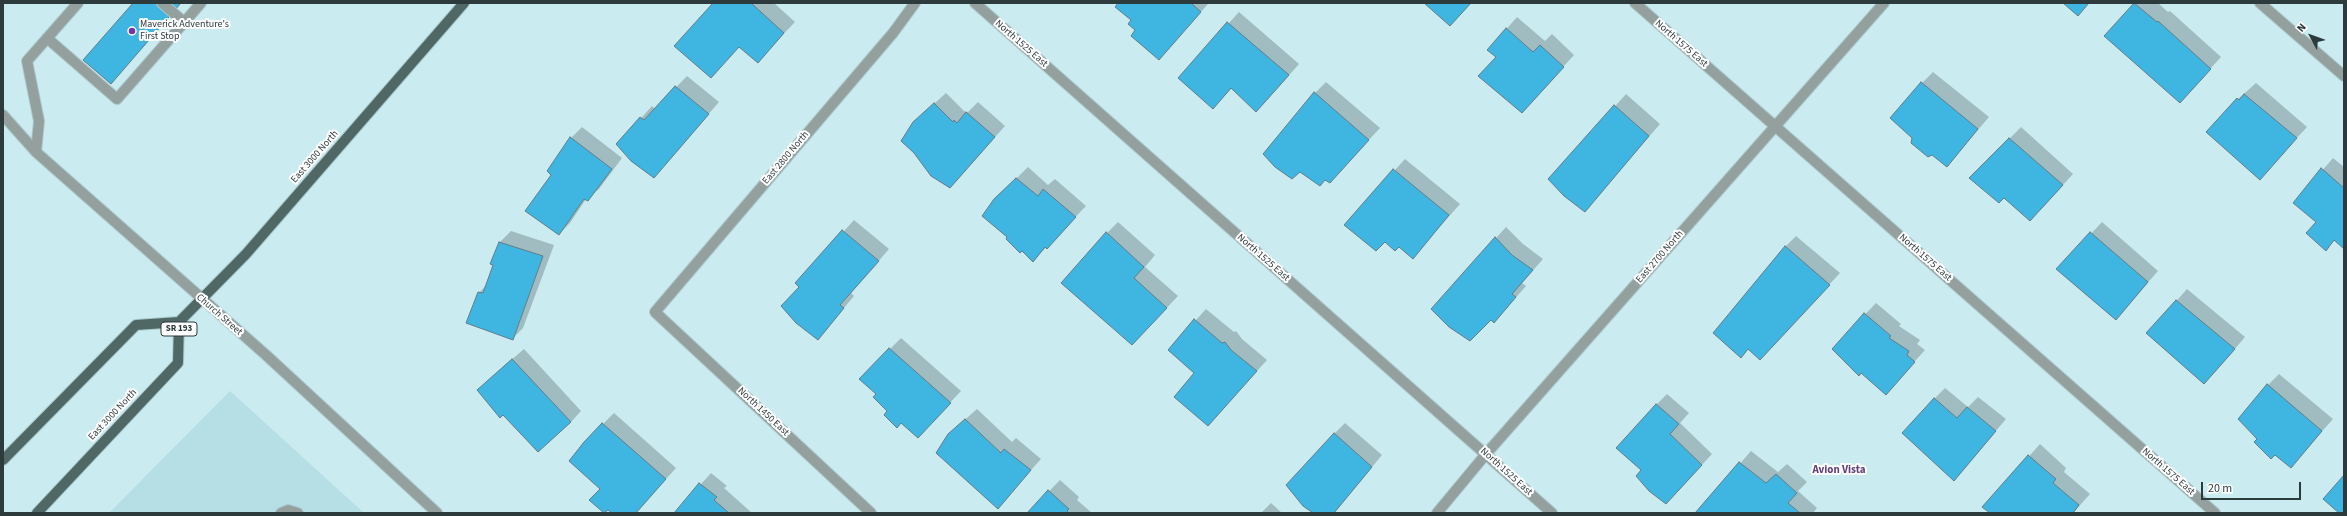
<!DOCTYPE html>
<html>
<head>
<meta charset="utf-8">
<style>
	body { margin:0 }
	#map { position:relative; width:2347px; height:516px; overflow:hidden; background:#caebf0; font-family:"Source Sans 3",sans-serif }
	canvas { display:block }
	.frame { position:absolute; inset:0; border:4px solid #2e3b3d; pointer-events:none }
	.north { position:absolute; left:2291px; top:16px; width:40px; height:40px; -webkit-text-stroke:3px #fff; paint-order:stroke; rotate:311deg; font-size:11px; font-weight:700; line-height:16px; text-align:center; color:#2e3b3d }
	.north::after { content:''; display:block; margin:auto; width:14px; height:18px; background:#2e3b3d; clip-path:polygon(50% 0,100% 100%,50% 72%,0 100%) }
	.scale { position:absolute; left:2201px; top:482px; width:100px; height:18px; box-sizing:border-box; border:2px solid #2e3b3d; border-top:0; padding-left:5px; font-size:12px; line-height:14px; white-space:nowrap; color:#2e3b3d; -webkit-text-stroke:3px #fff; paint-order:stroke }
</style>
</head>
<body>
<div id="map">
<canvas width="2347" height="516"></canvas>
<div class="frame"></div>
<div class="north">N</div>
<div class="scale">20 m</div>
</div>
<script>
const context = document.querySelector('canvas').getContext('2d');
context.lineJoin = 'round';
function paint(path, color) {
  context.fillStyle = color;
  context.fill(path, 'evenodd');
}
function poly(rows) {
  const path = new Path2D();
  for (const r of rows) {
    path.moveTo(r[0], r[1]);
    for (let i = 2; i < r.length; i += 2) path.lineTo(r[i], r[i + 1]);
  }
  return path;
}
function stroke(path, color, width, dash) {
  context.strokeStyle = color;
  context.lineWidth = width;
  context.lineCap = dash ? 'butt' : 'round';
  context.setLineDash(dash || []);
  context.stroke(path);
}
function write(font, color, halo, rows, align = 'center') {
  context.font = font + ' "Source Sans 3",sans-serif';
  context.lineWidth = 4;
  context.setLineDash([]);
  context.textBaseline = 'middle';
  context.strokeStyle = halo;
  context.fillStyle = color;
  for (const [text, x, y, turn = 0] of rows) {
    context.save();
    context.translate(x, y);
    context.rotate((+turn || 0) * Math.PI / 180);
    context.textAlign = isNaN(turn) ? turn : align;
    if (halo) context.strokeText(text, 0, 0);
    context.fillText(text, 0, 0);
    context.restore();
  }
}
paint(poly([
	[230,391,364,513,109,513]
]), '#b5dfe5');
paint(poly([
	[714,3,774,3,795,22,758,61],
	[1119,3,1209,3,1169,47,1137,30,1133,20],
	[2135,3,2158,3,2168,12,2170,11,2221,57,2180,102,2106,36],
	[1239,12,1299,64,1267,100,1232,88,1213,108,1179,78],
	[1517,17,1545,41,1552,34,1574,55,1533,100,1497,57,1488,50],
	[1933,72,1989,117,1947,166,1932,154,1922,83],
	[687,76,719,102,664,166,618,144,652,106,655,109],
	[1326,82,1380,128,1330,182,1315,93],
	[2256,83,2307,127,2270,167,2238,99],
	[946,93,964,111,968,112,978,102,1005,126,950,187,926,111],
	[1626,94,1660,124,1585,211,1550,179],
	[582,127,622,158,599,189,586,199,570,223,559,234,552,174,571,138],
	[2021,127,2073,174,2041,209,2004,197,1971,178],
	[2333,158,2344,167,2344,247,2335,240,2326,249,2317,222,2294,203],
	[1405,159,1460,204,1413,257,1399,245,1345,225],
	[1028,167,1048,185,1055,179,1086,206,1033,261,1009,237,995,200],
	[854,220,889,249,851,293,854,296,818,339,801,287,797,283],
	[1118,222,1155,255,1145,267,1178,296,1143,333,1107,233],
	[2102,222,2158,271,2116,319,2058,269],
	[1506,227,1523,244,1543,259,1522,283,1526,286,1505,310,1494,321,1491,318,1432,309],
	[511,231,554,245,523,328,512,339,479,293,487,284,500,242],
	[1796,236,1840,273,1771,347,1749,348,1741,356,1785,247],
	[2187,289,2245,337,2215,372,2148,333],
	[1876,303,1901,324,1899,326,1920,340,1917,344,1925,350,1886,393,1862,372,1859,375,1833,348],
	[1206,309,1234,332,1236,331,1242,339,1267,360,1208,425,1195,373,1169,350],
	[901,338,961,391,929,425,889,411,877,394,890,349],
	[524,349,581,411,571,422,503,413,489,379],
	[2279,374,2333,419,2291,466,2258,439,2268,385],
	[1945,388,1968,407,1978,397,2006,419,1954,480,1934,399],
	[1667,394,1689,413,1680,423,1712,454,1677,492,1643,470,1656,405],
	[977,409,1012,442,1016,438,1041,459,998,507,960,424],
	[614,413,676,468,635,513,613,513,601,489,584,443],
	[1345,423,1382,455,1334,513,1315,513,1334,434],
	[2040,444,2066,468,2064,472,2090,494,2073,513,1991,513,1984,507],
	[1751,451,1778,472,1787,464,1807,482,1798,491,1817,508,1813,513,1697,513],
	[711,473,727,486,724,488,752,513,675,513],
	[1060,480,1079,497,1077,500,1092,513,1028,513],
	[1271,503,1282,513,1261,513]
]), '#0003');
const building = poly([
	[133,3,181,3,111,84,83,60,133,3],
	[713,3,751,3,784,33,758,63,739,47,711,78,674,46,713,3],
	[1118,3,1191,3,1201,12,1159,60,1131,36,1135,30,1128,24,1131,20,1115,7,1118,3],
	[1424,3,1471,3,1450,26,1424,3],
	[2063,3,2089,3,2078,16,2063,3],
	[2134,3,2157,22,2158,21,2211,69,2180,103,2104,36,2134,3],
	[1227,22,1289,75,1256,112,1231,88,1213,109,1178,78,1227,22],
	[1506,28,1533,52,1540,45,1564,67,1522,113,1478,76,1496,57,1487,50,1506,28],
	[1921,82,1978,129,1947,167,1932,155,1928,157,1911,143,1912,138,1890,118,1921,82],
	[675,86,709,114,654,178,631,161,616,144,640,117,644,120,675,86],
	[1314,92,1369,140,1330,183,1325,180,1320,186,1300,172,1292,179,1275,167,1263,154,1314,92],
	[2244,94,2297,138,2260,180,2206,132,2237,98,2239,100,2244,94],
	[934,103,953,122,954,120,957,123,966,112,995,137,950,188,931,176,914,153,901,141,913,122,934,103],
	[1614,105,1649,136,1585,212,1564,196,1548,179,1614,105],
	[570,137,612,169,588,201,584,199,559,235,525,211,551,175,547,171,570,137],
	[2009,138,2063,185,2030,221,2004,198,1999,203,1969,178,2009,138],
	[2321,168,2344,188,2344,249,2334,240,2326,251,2306,233,2316,222,2293,203,2321,168],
	[1393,169,1449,215,1413,259,1399,247,1395,251,1385,242,1376,251,1344,225,1393,169],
	[1016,178,1038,196,1043,189,1076,217,1047,249,1045,247,1033,262,1022,251,1020,253,1006,239,1007,237,982,216,994,199,1016,178],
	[842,230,879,261,840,305,844,308,818,340,796,323,781,306,799,287,795,283,842,230],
	[1106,232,1144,267,1134,278,1167,308,1132,345,1061,283,1106,232],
	[2090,232,2148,282,2116,320,2056,269,2090,232],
	[1495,237,1512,255,1533,270,1512,294,1516,297,1494,323,1491,320,1470,341,1449,327,1431,309,1495,237],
	[499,242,543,256,513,340,466,323,478,292,483,293,493,265,490,264,499,242],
	[1785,246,1830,285,1760,360,1748,349,1741,358,1713,333,1785,246],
	[2176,300,2235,349,2204,384,2146,333,2176,300],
	[1864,313,1891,336,1889,338,1909,351,1907,355,1915,362,1886,395,1861,373,1859,376,1832,349,1864,313],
	[1194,319,1222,343,1225,342,1231,350,1257,371,1208,426,1174,397,1194,373,1168,350,1194,319],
	[889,348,951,403,918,438,901,423,897,428,884,415,887,411,873,397,876,394,859,379,889,348],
	[512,359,571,422,538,452,503,415,500,418,477,390,512,359],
	[2267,384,2322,431,2291,468,2275,455,2271,459,2254,442,2257,439,2238,419,2267,384],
	[1934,398,1957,418,1967,407,1996,431,1954,481,1902,433,1934,398],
	[1656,404,1679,424,1670,434,1702,465,1666,504,1649,491,1636,476,1641,470,1616,448,1656,404],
	[965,419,1001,453,1004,449,1031,470,998,509,936,453,948,434,965,419],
	[602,423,666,479,636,513,612,513,608,510,604,513,589,500,600,489,569,461,584,442,602,423],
	[1334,433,1372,467,1334,513,1313,513,1303,506,1286,485,1334,433],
	[2028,455,2056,479,2053,483,2079,505,2073,513,1990,513,1982,507,2028,455],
	[1739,462,1766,483,1776,474,1797,493,1788,503,1800,513,1695,513,1739,462],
	[2344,475,2344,513,2339,513,2323,499,2344,475],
	[699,483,717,497,714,500,729,513,674,513,699,483],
	[1048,490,1069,509,1067,511,1069,513,1027,513,1048,490]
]);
paint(building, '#3eb6e1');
stroke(building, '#627c88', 1);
const minor = poly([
	[162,3,184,22],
	[975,3,1552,513],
	[1635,3,2215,513],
	[2260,3,2344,76],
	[47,38,117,99,201,3],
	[3,115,36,152,266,355,437,513],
	[36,152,39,121,27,61,78,3],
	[281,513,288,510,298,513],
	[871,513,655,312,893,33,915,3],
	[1437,513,1486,454,1884,3]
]);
const major = poly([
	[179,322,246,254,464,3],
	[3,460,136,325,179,322,178,363,37,513]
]);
stroke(minor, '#abc8cc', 12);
stroke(major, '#abc8cc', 12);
stroke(minor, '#93a09e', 10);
stroke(major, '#4f6865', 10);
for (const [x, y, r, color] of [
	[132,31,4,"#7734a8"]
]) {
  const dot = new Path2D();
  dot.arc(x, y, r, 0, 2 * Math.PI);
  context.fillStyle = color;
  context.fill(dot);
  stroke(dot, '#fff', 1.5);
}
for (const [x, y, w] of [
	[179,329,36]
]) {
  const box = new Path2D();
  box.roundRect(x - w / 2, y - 7, w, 14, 3);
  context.fillStyle = '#fff';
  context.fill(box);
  stroke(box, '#2e3b3d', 1);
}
write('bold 9px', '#2e3b3d', null, [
	["SR 193",179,329]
]);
write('10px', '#2e3b3d', '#fff', [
	["Maverick Adventure's",140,25],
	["First Stop",140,37]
], 'left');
write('10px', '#2e3b3d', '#fff', [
	["North 1525 East",1021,44,41],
	["North 1575 East",1681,44,41],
	["East 3000 North",315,157,-49],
	["East 2800 North",786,158,-50],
	["East 2700 North",1660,257,-49],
	["North 1525 East",1263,258,41],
	["North 1575 East",1925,258,41],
	["Church Street",219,315,41],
	["North 1450 East",763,412,43],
	["East 3000 North",113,415,-47],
	["North 1525 East",1506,472,42],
	["North 1575 East",2168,472,41]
]);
write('bold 11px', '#61427d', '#fff', [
	["Avion Vista",1839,471]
]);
</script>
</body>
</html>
